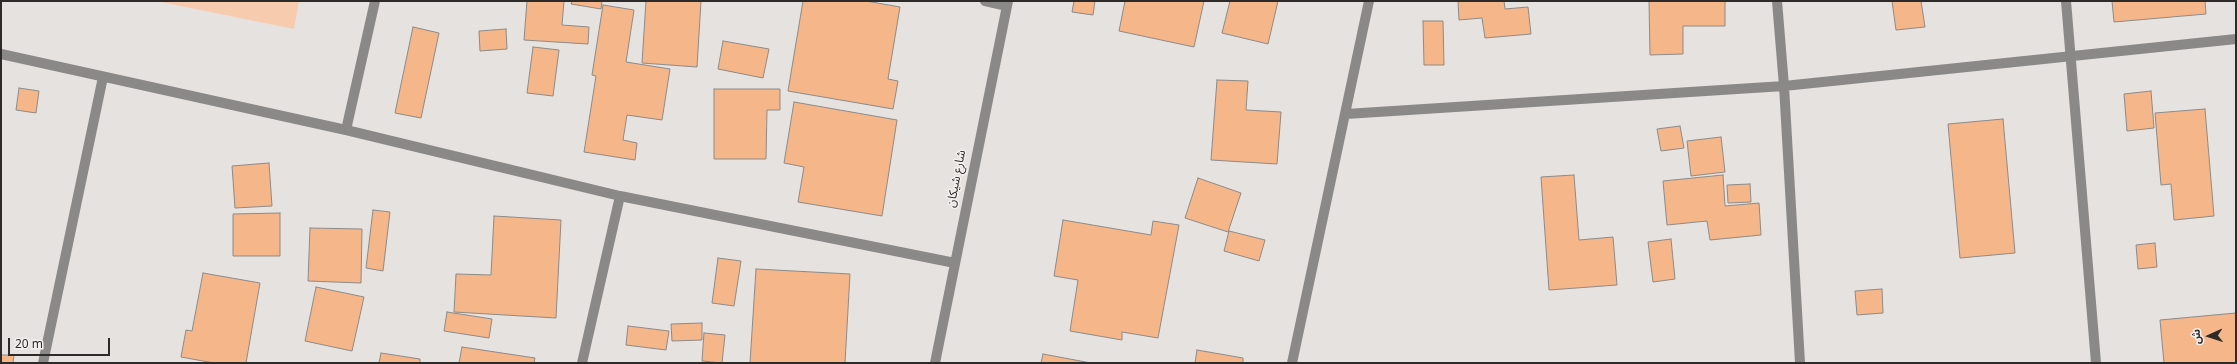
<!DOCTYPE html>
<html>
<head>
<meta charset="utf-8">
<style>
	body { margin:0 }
	#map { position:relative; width:2237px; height:364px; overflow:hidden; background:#e5e2e0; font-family:Georgia,"Noto Sans Arabic",serif }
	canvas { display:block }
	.frame { position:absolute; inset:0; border:2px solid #2c2b2a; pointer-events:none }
	.north { position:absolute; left:2189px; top:316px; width:40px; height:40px; -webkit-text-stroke:3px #f3f0ee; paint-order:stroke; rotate:267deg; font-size:11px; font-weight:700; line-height:16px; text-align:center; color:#2c2b2a }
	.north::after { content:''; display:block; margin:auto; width:14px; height:18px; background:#2c2b2a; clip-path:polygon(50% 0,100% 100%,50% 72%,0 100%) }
	.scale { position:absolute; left:8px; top:338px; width:102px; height:18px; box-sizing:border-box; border:2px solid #2c2b2a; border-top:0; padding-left:5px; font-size:12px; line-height:14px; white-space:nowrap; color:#2c2b2a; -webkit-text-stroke:3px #f3f0ee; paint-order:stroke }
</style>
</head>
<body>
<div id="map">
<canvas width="2237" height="364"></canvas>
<div class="frame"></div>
<div class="north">ش</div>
<div class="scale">20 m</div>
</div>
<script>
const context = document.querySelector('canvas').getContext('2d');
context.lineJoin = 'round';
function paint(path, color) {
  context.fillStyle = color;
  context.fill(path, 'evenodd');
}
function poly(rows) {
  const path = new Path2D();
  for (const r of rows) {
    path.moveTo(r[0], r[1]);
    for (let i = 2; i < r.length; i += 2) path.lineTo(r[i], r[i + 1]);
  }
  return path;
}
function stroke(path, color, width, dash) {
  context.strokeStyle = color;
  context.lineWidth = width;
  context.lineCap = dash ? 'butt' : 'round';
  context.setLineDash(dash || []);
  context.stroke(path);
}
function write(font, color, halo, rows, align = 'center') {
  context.font = font + ' Georgia,"Noto Sans Arabic",serif';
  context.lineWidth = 3;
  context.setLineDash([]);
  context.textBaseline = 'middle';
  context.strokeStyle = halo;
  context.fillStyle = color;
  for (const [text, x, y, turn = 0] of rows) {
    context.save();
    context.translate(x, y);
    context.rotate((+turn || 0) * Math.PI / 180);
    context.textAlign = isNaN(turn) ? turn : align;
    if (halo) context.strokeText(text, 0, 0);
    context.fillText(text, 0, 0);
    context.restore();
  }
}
paint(poly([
	[156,1,299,1,294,29]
]), '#f7ccae');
const building = poly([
	[527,1,564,1,562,25,589,27,588,44,524,40,527,1],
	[572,1,602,1,601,9,571,4,572,1],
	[646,1,701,1,697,67,642,63,646,1],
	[803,1,866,1,900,7,888,79,898,81,893,109,788,91,803,1],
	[1074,1,1095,1,1093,15,1072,12,1074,1],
	[1125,1,1204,1,1194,47,1119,31,1125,1],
	[1230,1,1278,1,1268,44,1222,33,1230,1],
	[1458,1,1504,1,1505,9,1528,7,1531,34,1485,38,1482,18,1459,20,1458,1],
	[1649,1,1725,1,1725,26,1683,26,1683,54,1650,55,1649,1],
	[1892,1,1921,1,1925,27,1896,30,1892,1],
	[2112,1,2205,1,2206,14,2114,22,2112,1],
	[603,5,634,10,626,62,670,69,662,120,627,115,623,140,637,143,635,160,584,152,596,76,592,75,603,5],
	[1423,21,1443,21,1444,65,1424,65,1423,21],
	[413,27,439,33,421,118,395,113,413,27],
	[506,29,507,49,480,51,479,31,506,29],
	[723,41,769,49,763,78,718,69,723,41],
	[533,47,559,50,553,96,527,93,533,47],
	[1217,80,1248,81,1246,110,1281,112,1277,164,1211,160,1217,80],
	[19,88,39,91,36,113,16,110,19,88],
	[714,89,780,89,780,110,767,110,766,159,714,159,714,89],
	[2151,91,2154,128,2127,131,2124,94,2151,91],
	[794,102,897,120,882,216,798,202,804,167,784,163,794,102],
	[2205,109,2214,216,2174,220,2171,184,2161,185,2155,113,2205,109],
	[2003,119,2015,253,1960,258,1948,124,2003,119],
	[1680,126,1684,148,1661,151,1657,129,1680,126],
	[1721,137,1725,172,1691,176,1687,141,1721,137],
	[269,163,272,206,235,208,232,166,269,163],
	[1574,175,1579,240,1613,237,1617,285,1549,290,1541,177,1574,175],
	[1723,175,1725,206,1759,203,1761,235,1710,240,1707,221,1667,225,1663,181,1723,175],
	[1198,178,1241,193,1228,232,1185,218,1198,178],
	[1750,184,1751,202,1728,203,1727,185,1750,184],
	[373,210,390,212,383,271,366,268,373,210],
	[280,213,280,256,233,256,233,214,280,213],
	[494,216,561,220,556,318,454,312,456,274,491,275,494,216],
	[1063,220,1151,235,1153,221,1179,225,1158,338,1122,332,1122,340,1070,331,1078,280,1054,276,1063,220],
	[310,228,362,229,361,283,308,281,310,228],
	[1229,231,1265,240,1259,261,1224,251,1229,231],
	[1671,239,1675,279,1653,282,1648,242,1671,239],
	[2155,243,2157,267,2138,269,2136,245,2155,243],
	[718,258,741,261,734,306,712,303,718,258],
	[756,269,850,274,845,363,750,363,756,269],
	[203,273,260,283,246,363,214,363,181,357,186,330,192,331,203,273],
	[316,287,364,297,352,351,305,341,316,287],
	[1882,289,1883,313,1857,315,1855,291,1882,289],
	[447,312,492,319,489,338,444,331,447,312],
	[2236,313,2236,363,2164,363,2160,320,2236,313],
	[702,323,702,340,672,341,671,324,702,323],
	[628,326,669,331,666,350,626,345,628,326],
	[704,333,725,335,722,363,702,361,704,333],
	[462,347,535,358,534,363,459,363,462,347],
	[1197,350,1243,358,1243,363,1195,363,1197,350],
	[381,353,420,359,420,363,379,363,381,353],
	[1043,354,1091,363,1041,363,1043,354],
	[1,355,14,355,13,363,1,363,1,355]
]);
paint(building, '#f5b68a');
stroke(building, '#8d8a88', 1);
stroke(poly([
	[985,1,1007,6],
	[1777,1,1784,86,1800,363],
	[2066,1,2096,363],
	[1,54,346,130,620,196,955,263],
	[1346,114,1784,86,2236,39],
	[346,130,375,1],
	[43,363,103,77],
	[582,363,620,196],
	[935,363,1008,1],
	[1292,363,1369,1]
]), '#8a8988', 10);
write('12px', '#2c2b2a', '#f3f0ee', [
	["شارع شيكان",958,179,-79]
]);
</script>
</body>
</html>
